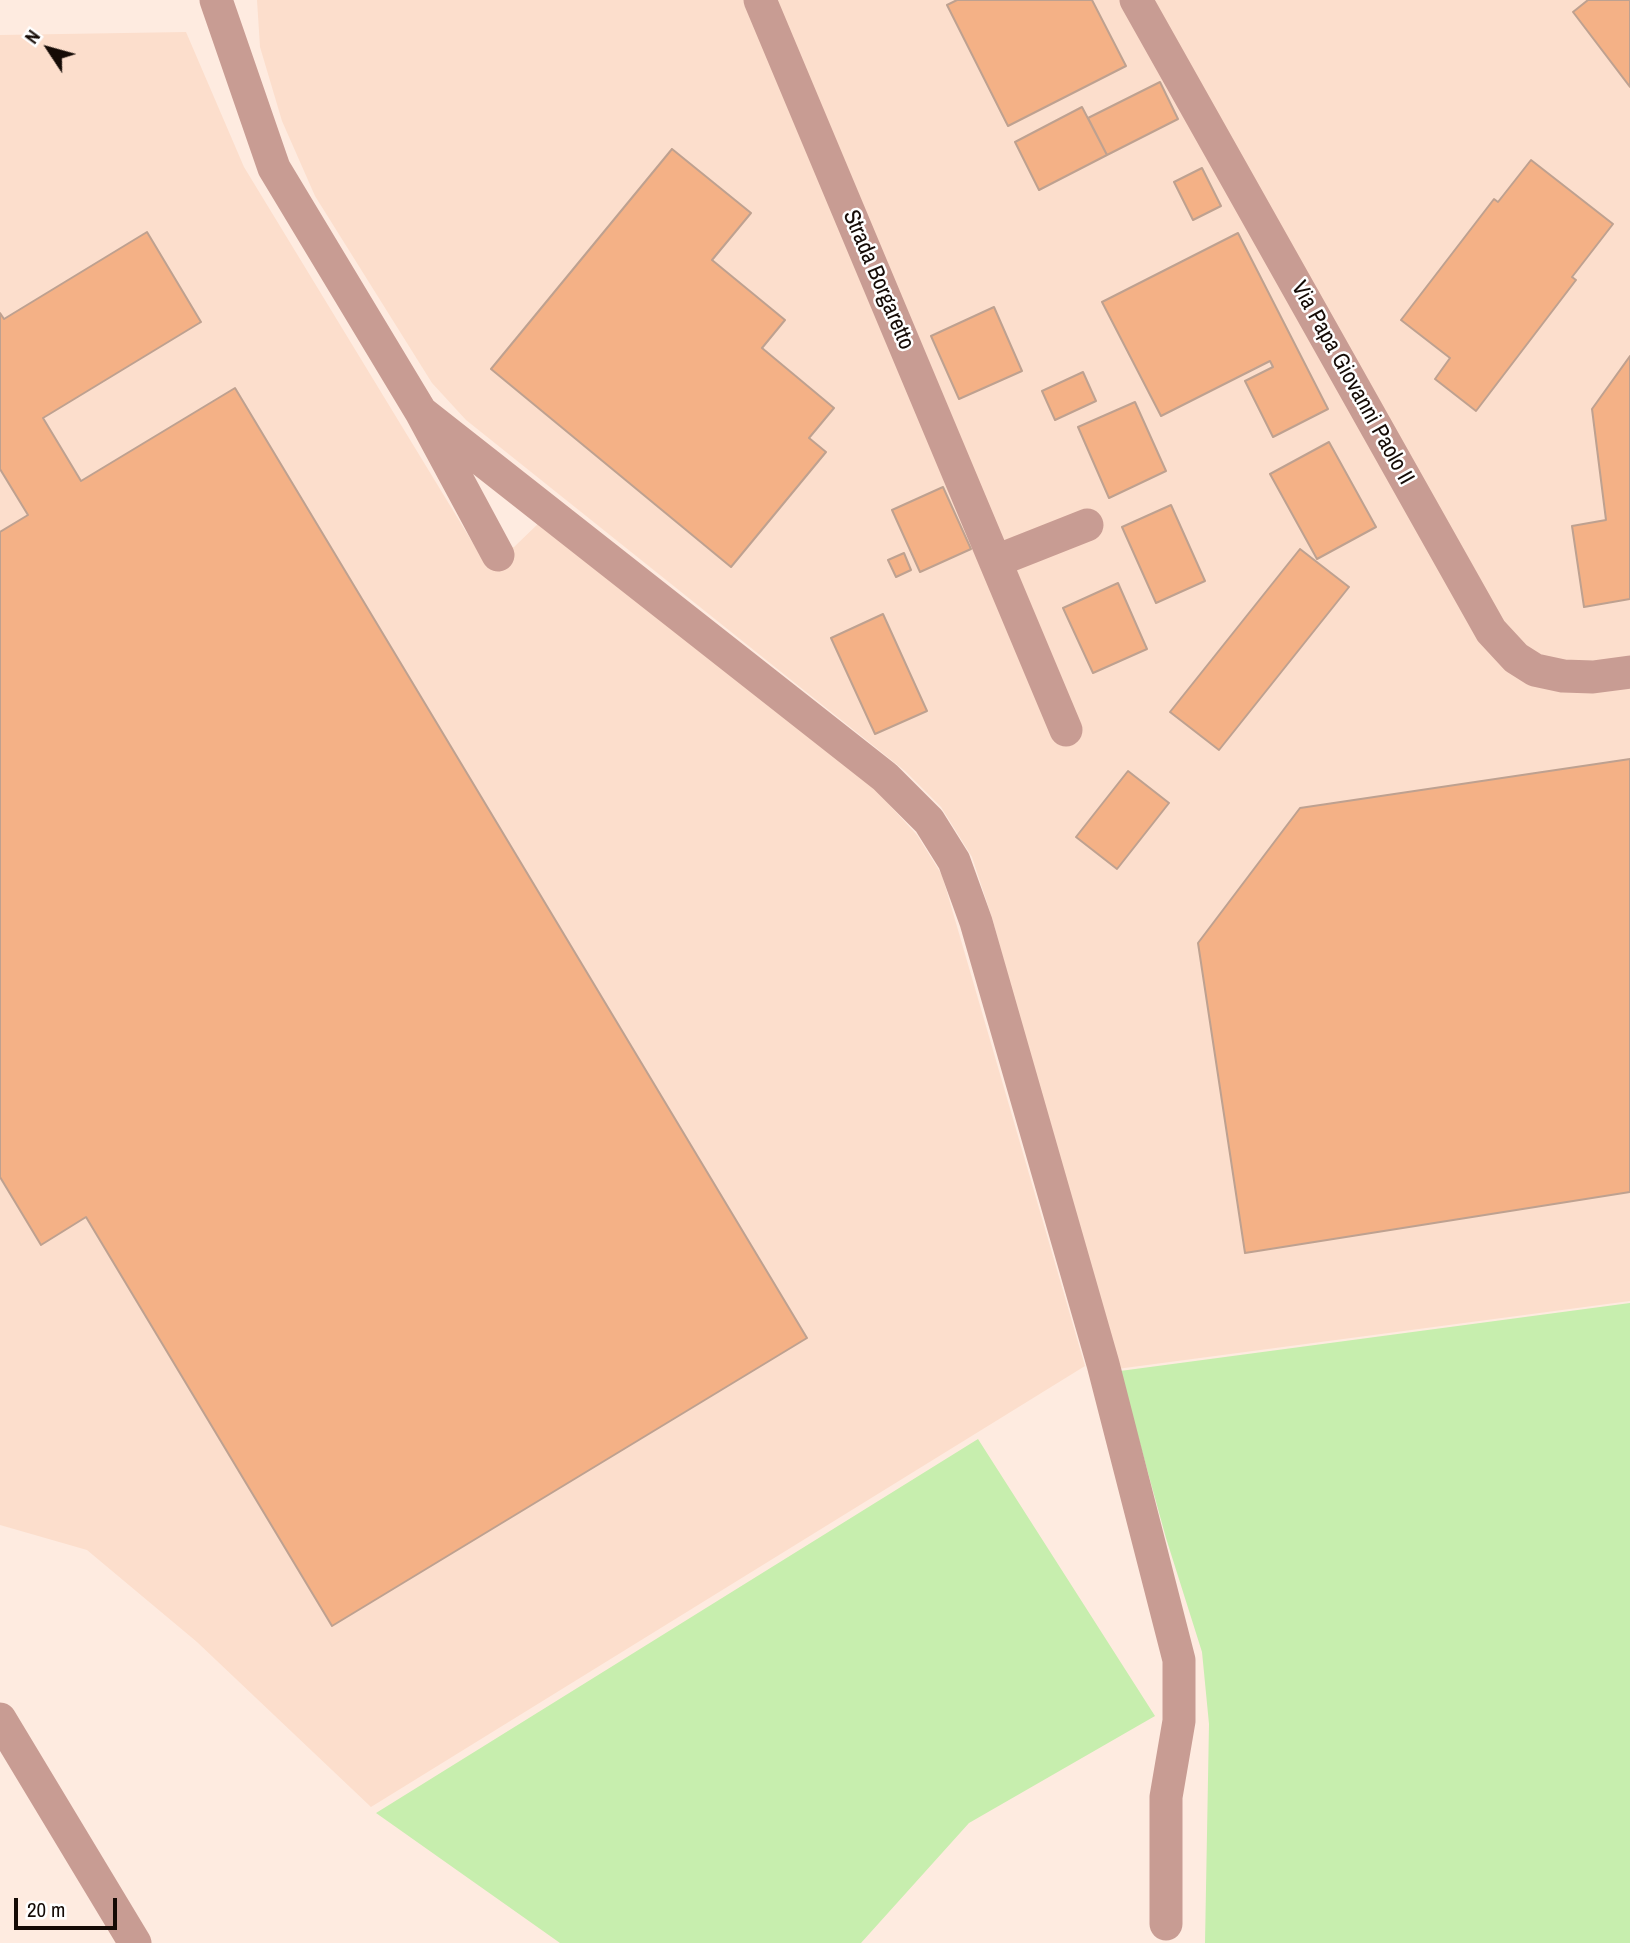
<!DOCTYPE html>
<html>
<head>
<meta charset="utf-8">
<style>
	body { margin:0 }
	#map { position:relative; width:1630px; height:1943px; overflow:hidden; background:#feebe0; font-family:"Archivo Narrow",sans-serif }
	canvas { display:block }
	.north { position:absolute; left:14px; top:14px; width:70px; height:70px; -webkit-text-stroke:5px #fff; paint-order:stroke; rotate:306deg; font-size:19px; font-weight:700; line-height:28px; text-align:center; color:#150b06 }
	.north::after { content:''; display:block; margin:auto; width:24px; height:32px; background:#150b06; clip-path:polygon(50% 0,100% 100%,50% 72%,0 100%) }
	.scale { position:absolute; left:14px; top:1898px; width:103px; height:32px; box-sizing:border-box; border:4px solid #150b06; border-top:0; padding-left:9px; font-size:21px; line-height:24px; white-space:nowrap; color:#150b06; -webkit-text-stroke:5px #fff; paint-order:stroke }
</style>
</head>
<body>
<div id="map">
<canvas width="1630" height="1943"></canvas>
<div class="north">N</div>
<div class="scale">20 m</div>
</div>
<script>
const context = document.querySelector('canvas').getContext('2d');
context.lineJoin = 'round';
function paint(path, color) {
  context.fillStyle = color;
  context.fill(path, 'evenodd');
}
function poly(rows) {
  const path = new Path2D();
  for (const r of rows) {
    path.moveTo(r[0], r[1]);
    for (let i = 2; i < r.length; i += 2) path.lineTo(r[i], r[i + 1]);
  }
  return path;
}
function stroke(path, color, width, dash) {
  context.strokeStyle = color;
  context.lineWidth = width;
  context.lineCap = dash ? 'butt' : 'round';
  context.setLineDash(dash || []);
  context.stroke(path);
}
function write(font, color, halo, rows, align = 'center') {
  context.font = font + ' "Archivo Narrow",sans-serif';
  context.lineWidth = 5;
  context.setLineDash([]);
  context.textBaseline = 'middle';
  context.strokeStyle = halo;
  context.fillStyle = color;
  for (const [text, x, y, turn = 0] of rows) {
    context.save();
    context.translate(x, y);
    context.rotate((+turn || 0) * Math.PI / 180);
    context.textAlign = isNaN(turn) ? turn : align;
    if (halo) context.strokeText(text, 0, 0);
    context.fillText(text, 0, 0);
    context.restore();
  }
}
paint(poly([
	[257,0,1630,0,1630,1301,1117,1369,992,918,972,857,941,807,905,771,466,420,432,383,315,196,282,121,260,47],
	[186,32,244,167,482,558,514,547,541,521,873,787,917,835,942,875,1085,1366,371,1807,197,1642,87,1550,0,1525,0,35]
]), '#fcdecc');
paint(poly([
	[1630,1303,1630,1943,1205,1943,1209,1724,1202,1652,1166,1538,1120,1371],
	[978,1439,1155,1716,969,1823,861,1943,560,1943,376,1813]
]), '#c7eeae');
const building = poly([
	[957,0,1092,0,1126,66,1008,126,947,5,957,0],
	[1588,0,1630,0,1630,87,1573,12,1588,0],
	[1160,82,1178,119,1107,155,1088,118,1160,82],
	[1082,107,1107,155,1039,190,1015,142,1082,107],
	[672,149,751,213,712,260,785,320,762,348,834,408,809,438,826,452,731,567,491,369,672,149],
	[1531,160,1613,224,1572,277,1576,280,1476,411,1435,379,1450,358,1401,320,1494,199,1498,202,1531,160],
	[1202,168,1221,206,1193,220,1174,182,1202,168],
	[147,232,201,322,43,418,81,481,235,388,807,1338,332,1626,86,1217,41,1245,0,1177,0,532,28,515,0,469,0,313,4,319,147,232],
	[1238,233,1328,409,1273,437,1245,381,1273,367,1270,361,1161,416,1102,302,1238,233],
	[994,307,1022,371,959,399,931,336,994,307],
	[1630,356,1630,599,1584,607,1572,526,1606,520,1592,409,1630,356],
	[1083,372,1096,401,1055,420,1042,391,1083,372],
	[1135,402,1166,471,1109,498,1078,427,1135,402],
	[1329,442,1376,527,1317,559,1270,474,1329,442],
	[943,487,971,549,920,572,892,510,943,487],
	[1171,505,1205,581,1156,603,1122,527,1171,505],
	[1300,549,1349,587,1219,750,1170,712,1300,549],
	[904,553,911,570,896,577,888,560,904,553],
	[1118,583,1147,649,1093,673,1063,608,1118,583],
	[883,614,927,711,875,734,831,638,883,614],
	[1630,759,1630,1192,1245,1253,1198,943,1300,808,1630,759],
	[1128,771,1169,803,1117,869,1076,837,1128,771]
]);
paint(building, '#f4b186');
stroke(building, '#bea190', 2);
stroke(poly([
	[216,0,274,168,421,412,498,555],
	[760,0,1066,730],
	[1136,0,1491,631,1516,658,1535,670,1563,676,1593,677,1630,672],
	[421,412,885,777,929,821,954,861,976,922,1103,1364,1179,1660,1179,1721,1166,1797,1166,1924],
	[996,561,1087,525],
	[0,1719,135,1943]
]), '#c89c93', 33);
write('23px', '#150b06', '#fff', [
	["Strada Borgaretto",878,280,67],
	["Via Papa Giovanni Paolo II",1352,383,61]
]);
</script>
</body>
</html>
